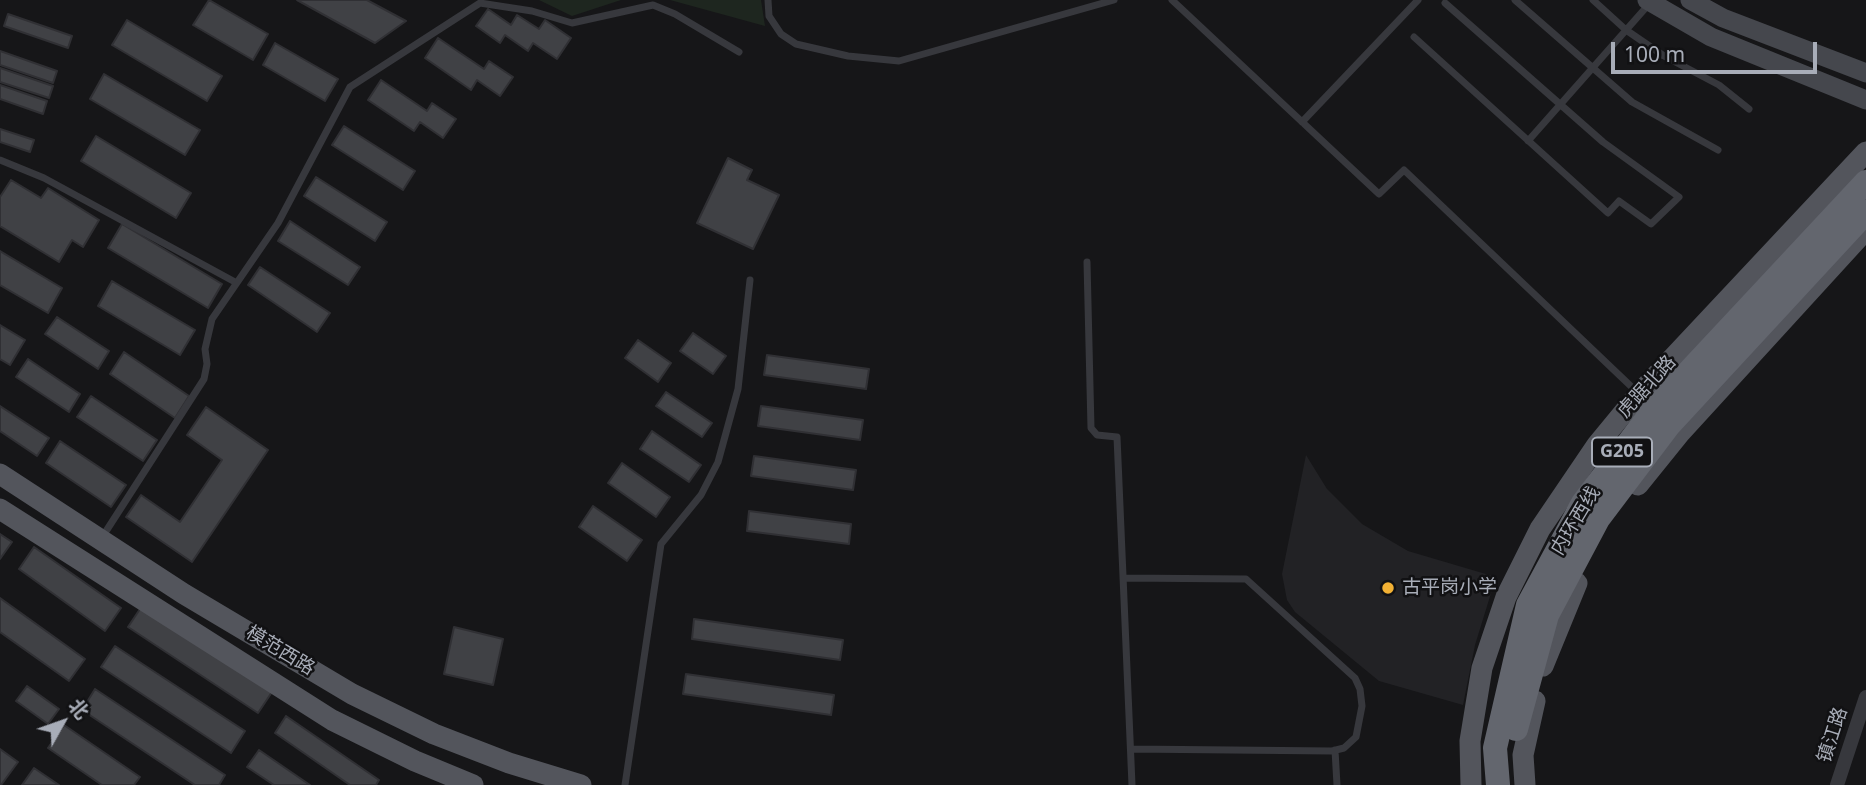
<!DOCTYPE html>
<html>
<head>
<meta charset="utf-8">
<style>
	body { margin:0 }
	#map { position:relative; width:1866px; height:785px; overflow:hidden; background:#161618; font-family:"Noto Sans","Noto Sans SC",sans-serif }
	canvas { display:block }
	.north { position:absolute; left:28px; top:687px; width:70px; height:70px; -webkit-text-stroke:5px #111113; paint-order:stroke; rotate:50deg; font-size:19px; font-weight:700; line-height:28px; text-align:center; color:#a8adb8 }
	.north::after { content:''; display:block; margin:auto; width:24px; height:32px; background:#a8adb8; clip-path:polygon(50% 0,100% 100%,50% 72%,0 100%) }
	.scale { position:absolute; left:1611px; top:42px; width:206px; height:32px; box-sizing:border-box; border:4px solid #a8adb8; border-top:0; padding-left:9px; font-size:21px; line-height:24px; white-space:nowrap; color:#a8adb8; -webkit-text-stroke:5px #111113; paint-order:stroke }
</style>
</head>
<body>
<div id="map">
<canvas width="1866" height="785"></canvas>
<div class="north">北</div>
<div class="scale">100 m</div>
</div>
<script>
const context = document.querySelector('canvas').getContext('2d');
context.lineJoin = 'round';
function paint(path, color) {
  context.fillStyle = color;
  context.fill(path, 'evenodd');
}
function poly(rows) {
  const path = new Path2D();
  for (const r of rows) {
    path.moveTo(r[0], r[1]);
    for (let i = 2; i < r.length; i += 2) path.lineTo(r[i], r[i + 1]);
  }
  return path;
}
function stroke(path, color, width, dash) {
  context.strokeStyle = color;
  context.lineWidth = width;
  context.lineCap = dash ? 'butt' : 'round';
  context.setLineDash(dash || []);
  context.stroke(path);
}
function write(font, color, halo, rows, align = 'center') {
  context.font = font + ' "Noto Sans","Noto Sans SC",sans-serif';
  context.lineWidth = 5;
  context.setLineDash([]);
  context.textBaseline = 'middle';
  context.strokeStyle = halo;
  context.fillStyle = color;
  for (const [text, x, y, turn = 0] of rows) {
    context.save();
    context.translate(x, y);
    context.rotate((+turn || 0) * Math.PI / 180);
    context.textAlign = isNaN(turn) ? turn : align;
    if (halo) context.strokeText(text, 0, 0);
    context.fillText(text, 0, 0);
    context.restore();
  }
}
paint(poly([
	[1306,455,1327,489,1362,524,1408,551,1496,577,1475,645,1463,705,1379,681,1295,612,1287,600,1282,574]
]), '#222225');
paint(poly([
	[539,0,621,0,572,16],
	[670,0,761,0,765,26]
]), '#1e261f');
const building = poly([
	[209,0,268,34,253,60,193,25,209,0],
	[297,0,367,0,406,21,375,43,297,0],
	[488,9,511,25,517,15,539,29,545,20,571,38,557,59,533,43,528,51,505,35,500,43,476,26,488,9],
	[8,14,72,36,68,48,4,26,8,14],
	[127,20,222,76,207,101,112,45,127,20],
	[438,38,484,69,489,61,513,77,500,96,477,80,471,90,425,58,438,38],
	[275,43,338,79,325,101,263,65,275,43],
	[0,51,57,71,53,83,0,65,0,51],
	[0,68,53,86,49,98,0,82,0,68],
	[104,74,200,130,185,155,90,99,104,74],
	[381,80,427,111,432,103,456,119,443,138,420,122,414,131,368,100,381,80],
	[0,85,47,101,43,114,0,99,0,85],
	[344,126,415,171,403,190,332,145,344,126],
	[0,129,34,140,30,152,0,142,0,129],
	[96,136,191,193,176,218,81,161,96,136],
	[728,158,752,170,747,180,779,195,753,249,697,223,728,158],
	[316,177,387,222,375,241,304,196,316,177],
	[11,180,41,198,48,188,99,220,83,247,72,240,59,262,0,226,0,197,11,180],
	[290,221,360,267,348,285,278,241,290,221],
	[122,224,222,284,208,308,108,248,122,224],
	[0,251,62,288,48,313,0,285,0,251],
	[260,267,330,313,317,332,248,285,260,267],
	[112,281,195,330,180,355,98,306,112,281],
	[57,317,109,351,98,369,45,334,57,317],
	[0,325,25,340,10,365,0,359,0,325],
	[693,333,726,356,713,374,680,351,693,333],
	[638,340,671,363,658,382,625,358,638,340],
	[124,352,189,396,175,418,110,374,124,352],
	[767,355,869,369,866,389,764,375,767,355],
	[28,359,80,394,69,412,16,377,28,359],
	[666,392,712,423,702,437,656,406,666,392],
	[91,396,157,440,143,461,77,417,91,396],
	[0,406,49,438,37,456,0,431,0,406],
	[761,406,863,420,860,440,758,426,761,406],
	[206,407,268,450,192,562,126,517,141,495,180,522,222,460,187,435,206,407],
	[652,431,701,465,689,482,640,449,652,431],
	[60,441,126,485,111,507,46,463,60,441],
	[754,456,856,470,853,490,751,476,754,456],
	[622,463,670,497,656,517,608,483,622,463],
	[593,506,642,540,627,561,579,527,593,506],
	[749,511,851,524,849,544,747,531,749,511],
	[0,534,12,542,0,559,0,534],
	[34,547,121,608,105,631,19,569,34,547],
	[0,598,85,659,69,681,0,632,0,598],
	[142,606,272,692,258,713,128,627,142,606],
	[694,619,843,640,840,660,692,639,694,619],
	[454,627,503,639,493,685,444,674,454,627],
	[115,646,245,731,231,753,101,667,115,646],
	[686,674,834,695,831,715,683,694,686,674],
	[27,686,59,709,48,724,16,701,27,686],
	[95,689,225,775,219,785,195,785,82,710,95,689],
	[286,716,379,780,376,785,350,785,275,733,286,716],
	[64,725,140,777,134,785,102,785,48,748,64,725],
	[0,749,18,762,1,785,0,785,0,749],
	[259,750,310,785,274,785,247,767,259,750],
	[34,768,59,785,22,785,34,768]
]);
paint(building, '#404145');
stroke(building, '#303034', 2);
stroke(poly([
	[768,0,769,16,781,34,796,44,848,56,899,61,1114,0],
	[1172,0,1379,194,1404,170,1637,392],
	[1515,0,1632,102,1718,150],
	[1593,0,1626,30,1664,56,1719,85,1749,109],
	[1414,37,1608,213,1619,201,1651,224,1679,197,1603,142,1445,3],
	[1302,122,1418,0],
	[1528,141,1650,3],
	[0,160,44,178,235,282],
	[1087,262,1091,428,1097,435,1117,437,1132,785],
	[101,539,204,379,207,364,205,349,212,319,278,223,350,87,480,3,532,11,572,23,653,5,675,14,739,52],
	[1123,578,1246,579,1355,678,1360,689,1362,706,1356,737,1344,748,1332,751,1131,749],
	[1335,750,1337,785],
	[625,785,661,544,701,495,718,462,738,389,750,280]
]), '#37383d', 7);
stroke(poly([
	[1837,785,1866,697]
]), '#37383d', 14);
stroke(poly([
	[1647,0,1711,37,1866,100],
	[1690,0,1723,18,1866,73]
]), '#45474d', 19);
stroke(poly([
	[0,474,184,594,352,694,434,734,509,763,581,785],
	[1638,485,1680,433,1859,237],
	[0,509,332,720,415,761,473,785],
	[1543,666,1577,583],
	[1471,785,1470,741,1482,668,1506,597,1540,529,1597,445,1639,394,1866,152],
	[1525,785,1523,755,1535,701]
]), '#53555c', 21);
stroke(poly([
	[1516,729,1547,615,1598,519,1669,425,1866,212],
	[1498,785,1495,748,1528,605,1583,503,1655,408,1866,182]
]), '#63666e', 24);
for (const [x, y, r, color] of [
	[1388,588,7,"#f2b134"]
]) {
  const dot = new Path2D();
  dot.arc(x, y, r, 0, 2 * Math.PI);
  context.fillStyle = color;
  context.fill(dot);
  stroke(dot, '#111113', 2.5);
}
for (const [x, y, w] of [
	[1622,452,60]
]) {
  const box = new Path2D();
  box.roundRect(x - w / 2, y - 14.5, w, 29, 5);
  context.fillStyle = '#111113';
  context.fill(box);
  stroke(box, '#a8adb8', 2);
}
write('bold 18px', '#a8adb8', null, [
	["G205",1622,452]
]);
write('19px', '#a8adb8', '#111113', [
	["虎踞北路",1647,387,-48],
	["内环西线",1576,521,-59],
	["模范西路",280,651,31],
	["镇江路",1833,735,-72]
]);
write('19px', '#a8adb8', '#111113', [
	["古平岗小学",1402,588]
], 'left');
</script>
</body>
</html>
